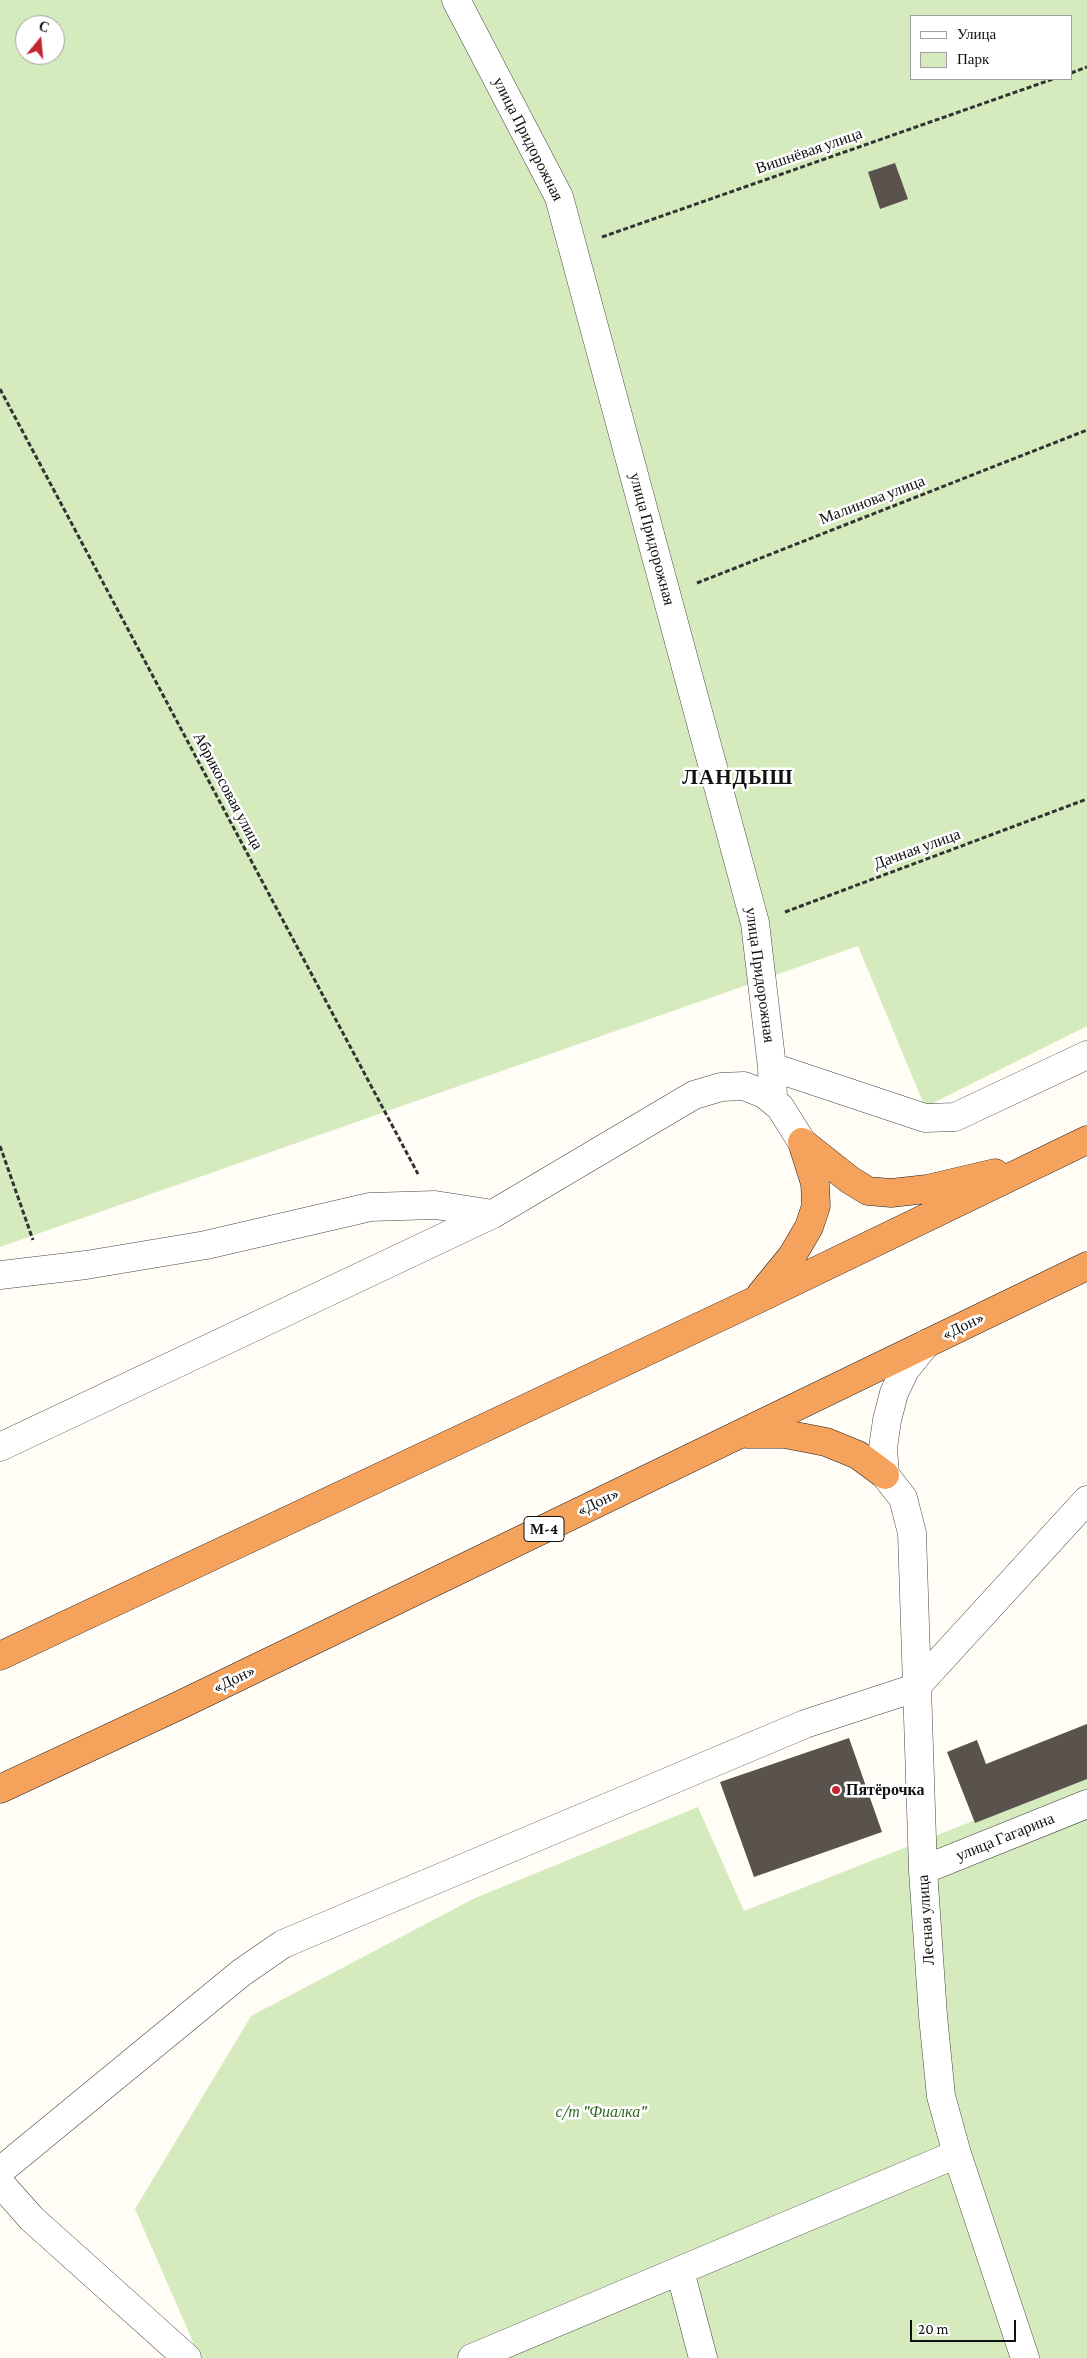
<!DOCTYPE html>
<html>
<head>
<meta charset="utf-8">
<style>
	body { margin:0 }
	#map { position:relative; width:1087px; height:2358px; overflow:hidden; background:#fffdf5; font-family:"Crimson Pro",serif }
	canvas { display:block }
	.legend { position:absolute; left:910px; top:15px; width:162px; height:65px; box-sizing:border-box; background:#fff; border:1px solid #a0a0a0; margin:0; padding:6px 9px; list-style:none; font-size:15px; color:#111 }
	.legend li { display:flex; align-items:center; gap:10px; height:25px }
	.legend b { width:25px; border:1px solid #a0a0a0 }
	.north { position:absolute; left:15px; top:15px; width:50px; height:50px; box-sizing:border-box; background:#fff; border:1px solid #a0a0a0; border-radius:50%; rotate:17deg; font-size:14px; font-weight:700; line-height:20px; text-align:center; color:#111 }
	.north::after { content:''; display:block; margin:auto; width:18px; height:22px; background:#c4262e; clip-path:polygon(50% 0,100% 100%,50% 72%,0 100%) }
	.scale { position:absolute; left:910px; top:2320px; width:106px; height:22px; box-sizing:border-box; border:2px solid #111; border-top:0; padding-left:6px; font-size:15px; line-height:18px; white-space:nowrap; color:#111; -webkit-text-stroke:4px #fff; paint-order:stroke }
</style>
</head>
<body>
<div id="map">
<canvas width="1087" height="2358"></canvas>
<ul class="legend">
<li><b style="height:6px;background:#fff"></b>Улица</li>
<li><b style="height:14px;background:#d5ebbd"></b>Парк</li>
</ul>
<div class="north">С</div>
<div class="scale">20 m</div>
</div>
<script>
const context = document.querySelector('canvas').getContext('2d');
context.lineJoin = 'round';
function paint(path, color) {
  context.fillStyle = color;
  context.fill(path, 'evenodd');
}
function poly(rows) {
  const path = new Path2D();
  for (const r of rows) {
    path.moveTo(r[0], r[1]);
    for (let i = 2; i < r.length; i += 2) path.lineTo(r[i], r[i + 1]);
  }
  return path;
}
function stroke(path, color, width, dash) {
  context.strokeStyle = color;
  context.lineWidth = width;
  context.lineCap = dash ? 'butt' : 'round';
  context.setLineDash(dash || []);
  context.stroke(path);
}
function write(font, color, halo, rows, align = 'center') {
  context.font = font + ' "Crimson Pro",serif';
  context.lineWidth = 5;
  context.setLineDash([]);
  context.textBaseline = 'middle';
  context.strokeStyle = halo;
  context.fillStyle = color;
  for (const [text, x, y, turn = 0] of rows) {
    context.save();
    context.translate(x, y);
    context.rotate((+turn || 0) * Math.PI / 180);
    context.textAlign = isNaN(turn) ? turn : align;
    if (halo) context.strokeText(text, 0, 0);
    context.fillText(text, 0, 0);
    context.restore();
  }
}
paint(poly([
	[0,0,1087,0,1087,1026,925,1107,858,946,0,1247],
	[911,16,1071,16,1071,79,911,79],
	[25,25,55,25,55,55,25,55],
	[1087,1776,1087,2358,200,2358,135,2209,251,2016,475,1898,698,1807,744,1911]
]), '#d5ebbd');
paint(poly([
	[895,163,908,199,880,209,868,172],
	[1087,1724,1087,1779,975,1823,947,1752,977,1740,986,1764],
	[849,1738,882,1832,754,1877,720,1782]
]), '#5a524d');
const minor = poly([
	[456,0,559,197,755,923,772,1067,773,1101],
	[772,1067,925,1118,955,1117,1087,1055],
	[0,1275,86,1265,206,1245,370,1207,435,1205,493,1214],
	[926,1344,905,1370,894,1393,887,1420,883,1448,885,1475,903,1498,912,1533,923,1870,933,2016,941,2096,957,2154,1025,2358],
	[0,1447,493,1214,694,1095,721,1087,744,1086,764,1094,780,1107,802,1142],
	[923,1870,1087,1804],
	[0,2171,241,1973,283,1944,805,1724,915,1688,1087,1500],
	[0,2183,32,2219,187,2358],
	[680,2271,703,2358],
	[472,2358,957,2154]
]);
const highway = poly([
	[802,1142,850,1180,868,1191,891,1193,927,1189,995,1173],
	[761,1294,792,1256,809,1227,816,1206,815,1183,802,1142],
	[747,1434,785,1434,826,1442,858,1455,885,1475],
	[0,1656,756,1300,1087,1140],
	[0,1789,178,1706,1087,1266]
]);
stroke(minor, '#444', 29);
stroke(highway, '#222', 29);
stroke(poly([
	[1071,73,1087,67],
	[602,237,1053,79],
	[0,389,418,1174],
	[697,583,1087,430],
	[785,912,1087,799],
	[0,1146,33,1240]
]), '#333', 3, [5, 2.5]);
stroke(minor, '#fff', 28);
stroke(highway, '#f5a25d', 28);
for (const [x, y, r, color] of [
	[836,1790,5,"#c4262e"]
]) {
  const dot = new Path2D();
  dot.arc(x, y, r, 0, 2 * Math.PI);
  context.fillStyle = color;
  context.fill(dot);
  stroke(dot, '#fff', 2);
}
for (const [x, y, w] of [
	[544,1529,40]
]) {
  const box = new Path2D();
  box.roundRect(x - w / 2, y - 12.5, w, 25, 4);
  context.fillStyle = '#fff';
  context.fill(box);
  stroke(box, '#111', 1);
}
write('bold 15px', '#111', null, [
	["М-4",544,1529]
]);
write('16px', '#111', '#fff', [
	["улица Придорожная",528,139,63],
	["Вишнёвая улица",809,151,-19],
	["Малинова улица",872,500,-21],
	["улица Придорожная",652,539,75],
	["Абрикосовая улица",228,791,62],
	["Дачная улица",917,849,-20],
	["улица Придорожная",760,975,82],
	["«Дон»",963,1326,-26],
	["«Дон»",598,1502,-26],
	["«Дон»",234,1679,-26],
	["улица Гагарина",1005,1837,-22],
	["Лесная улица",926,1920,-94]
]);
write('bold 16px', '#111', '#fff', [
	["Пятёрочка",846,1790]
], 'left');
write('italic 16px', '#2f6b1f', '#fff', [
	["с/т \"Фиалка\"",601,2112]
]);
context.letterSpacing = '1px';
write('bold 21px', '#111', '#fff', [
	["ЛАНДЫШ",738,778]
]);
context.letterSpacing = '0px';
</script>
</body>
</html>
